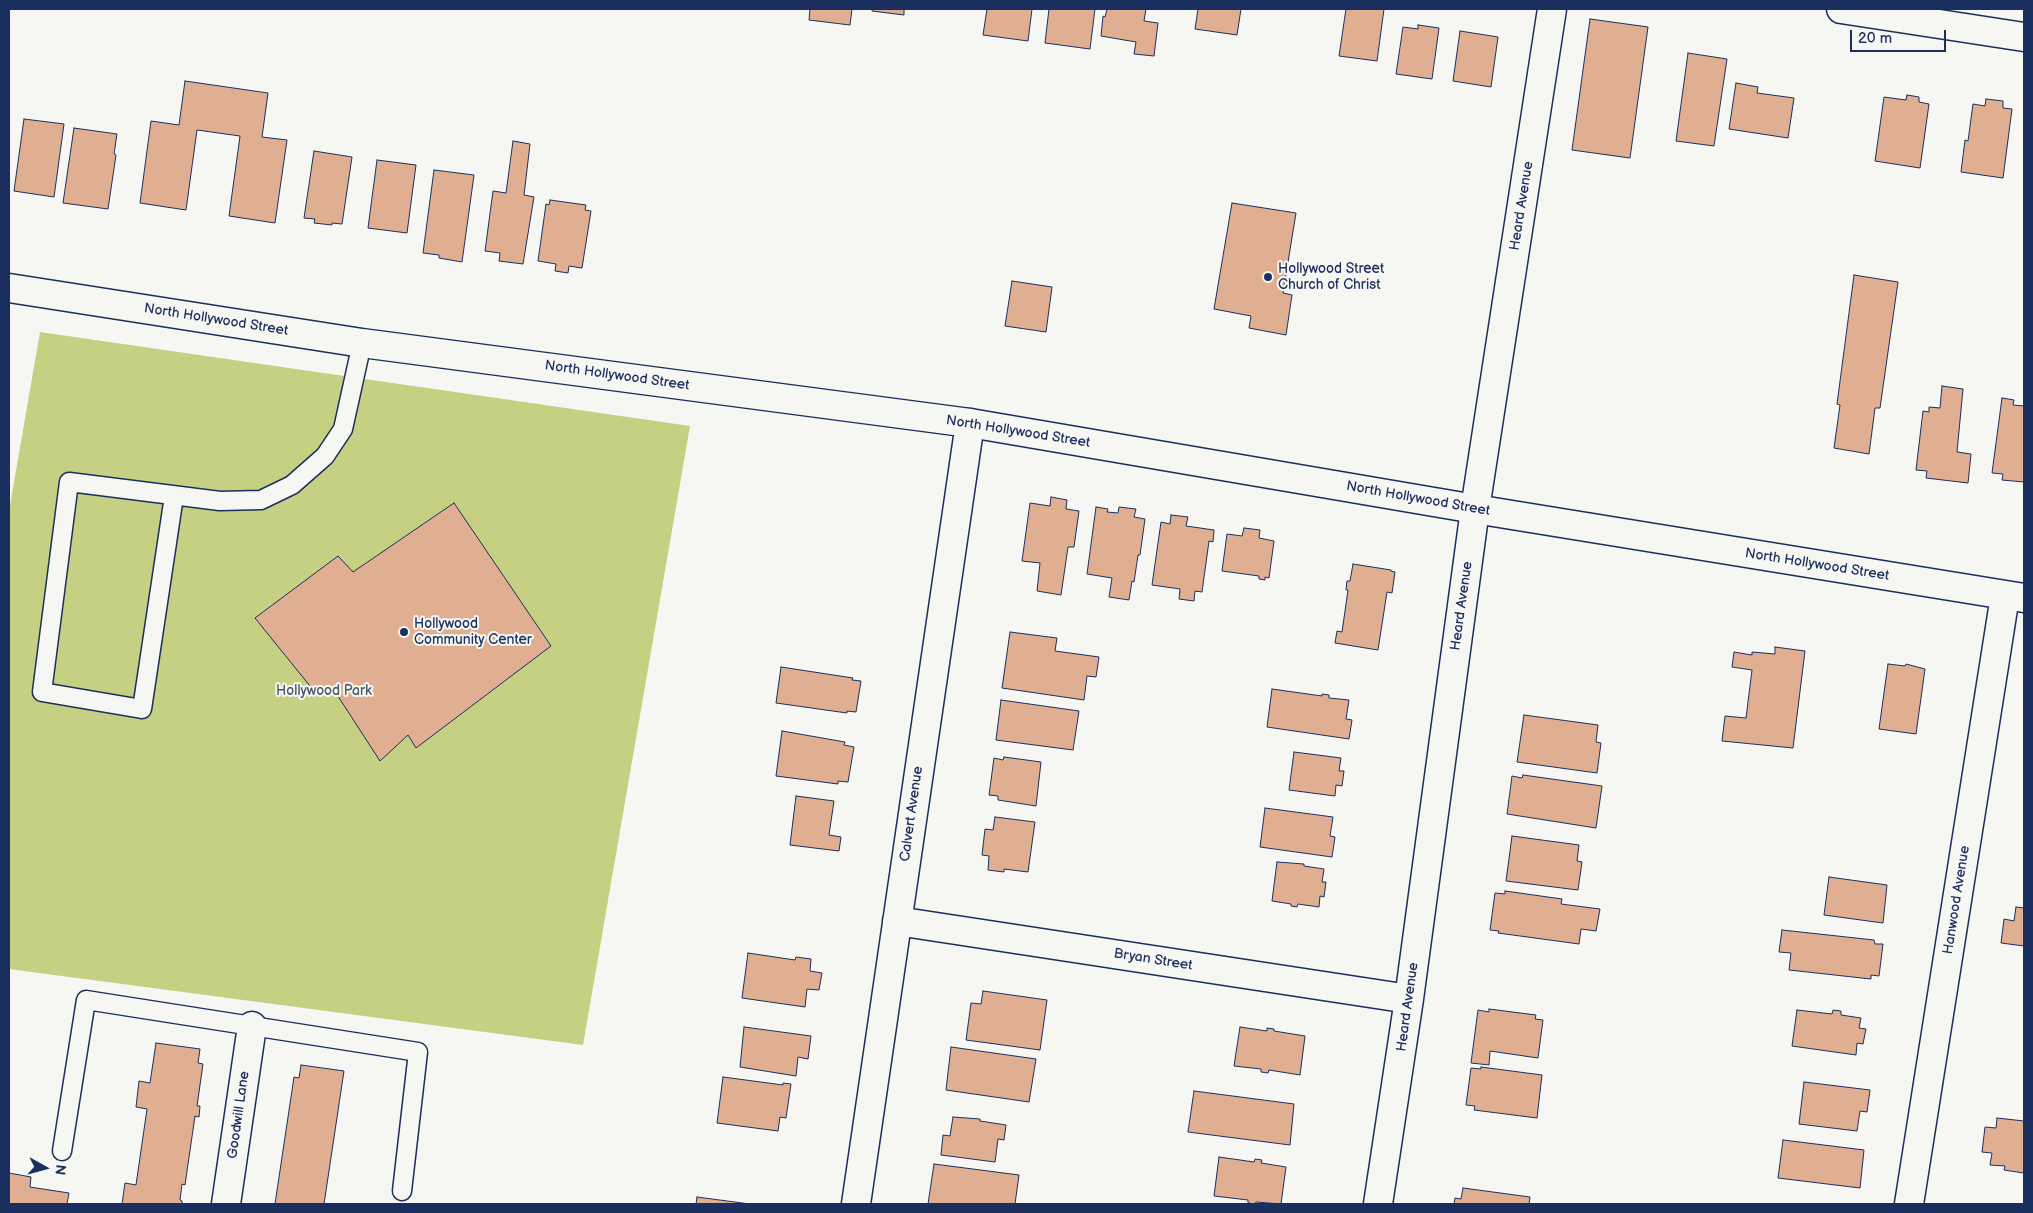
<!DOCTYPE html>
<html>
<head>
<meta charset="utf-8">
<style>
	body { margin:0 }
	#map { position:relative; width:2033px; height:1213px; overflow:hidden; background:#f6f6f2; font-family:"Balsamiq Sans",sans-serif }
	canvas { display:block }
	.frame { position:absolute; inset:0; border:10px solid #1b2f5e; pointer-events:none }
	.north { position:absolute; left:20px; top:1143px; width:50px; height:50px; -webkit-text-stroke:4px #f6f6f2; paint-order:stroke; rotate:97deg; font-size:14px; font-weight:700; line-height:20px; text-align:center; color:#1b2f5e }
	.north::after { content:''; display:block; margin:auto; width:18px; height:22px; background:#1b2f5e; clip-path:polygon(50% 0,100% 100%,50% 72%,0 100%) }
	.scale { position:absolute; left:1850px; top:30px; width:96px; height:22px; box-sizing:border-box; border:2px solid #1b2f5e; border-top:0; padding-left:6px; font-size:15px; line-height:18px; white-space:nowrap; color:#1b2f5e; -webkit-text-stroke:4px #f6f6f2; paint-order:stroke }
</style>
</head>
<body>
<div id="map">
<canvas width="2033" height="1213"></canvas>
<div class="frame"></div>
<div class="north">N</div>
<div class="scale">20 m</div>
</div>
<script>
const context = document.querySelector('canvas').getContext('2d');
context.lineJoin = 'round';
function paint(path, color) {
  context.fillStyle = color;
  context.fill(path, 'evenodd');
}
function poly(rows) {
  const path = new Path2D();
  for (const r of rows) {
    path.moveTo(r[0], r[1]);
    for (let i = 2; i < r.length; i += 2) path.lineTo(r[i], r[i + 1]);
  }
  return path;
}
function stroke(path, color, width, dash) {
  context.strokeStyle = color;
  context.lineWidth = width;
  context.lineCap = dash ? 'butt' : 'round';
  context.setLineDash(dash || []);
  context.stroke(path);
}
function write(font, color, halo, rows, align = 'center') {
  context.font = font + ' "Balsamiq Sans",sans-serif';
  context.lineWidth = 4;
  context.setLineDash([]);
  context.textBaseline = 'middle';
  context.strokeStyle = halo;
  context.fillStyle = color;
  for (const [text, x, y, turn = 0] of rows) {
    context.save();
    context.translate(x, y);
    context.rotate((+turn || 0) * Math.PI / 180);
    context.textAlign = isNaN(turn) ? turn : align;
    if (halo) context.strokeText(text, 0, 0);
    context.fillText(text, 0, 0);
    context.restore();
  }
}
paint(poly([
	[40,332,690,426,583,1045,9,969,9,511]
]), '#c5d083');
const building = poly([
	[810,9,852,9,850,25,809,20,810,9],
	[872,9,904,9,904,15,872,11,872,9],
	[987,9,1032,9,1028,41,983,35,987,9],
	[1049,9,1095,9,1090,49,1045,43,1049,9],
	[1107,9,1146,9,1144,21,1158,23,1154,56,1134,54,1136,42,1101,36,1103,16,1105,17,1107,9],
	[1198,9,1241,9,1237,35,1195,29,1198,9],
	[1346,9,1384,9,1377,61,1339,56,1346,9],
	[1590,19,1648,27,1630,158,1572,150,1590,19],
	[1418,25,1439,28,1432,79,1396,74,1403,27,1418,29,1418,25],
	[1460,31,1498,37,1491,87,1453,81,1460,31],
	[1688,53,1727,59,1714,146,1676,141,1688,53],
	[185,81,268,93,262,137,287,140,275,223,229,216,240,136,197,130,186,210,140,203,151,121,179,125,185,81],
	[1736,83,1758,87,1757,93,1794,98,1788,138,1729,129,1736,83],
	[1907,95,1919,97,1919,102,1929,104,1920,168,1875,161,1884,97,1906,100,1907,95],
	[1986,99,2003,101,2003,108,2012,109,2003,178,1961,172,1965,140,1968,141,1973,104,1985,106,1986,99],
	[24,119,64,124,54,197,14,191,24,119],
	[74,128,117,134,114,154,116,155,108,209,63,203,74,128],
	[513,141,530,144,524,195,534,197,523,264,499,261,500,253,485,251,493,191,506,193,513,141],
	[314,151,352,157,342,224,332,223,332,225,314,223,315,219,304,218,314,151],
	[377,160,416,165,407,233,368,228,377,160],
	[434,170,474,175,462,262,439,258,439,255,423,253,434,170],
	[550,200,586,205,585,210,591,211,582,268,569,266,568,273,555,271,556,264,538,261,546,204,549,205,550,200],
	[1232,203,1296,213,1283,293,1292,295,1286,335,1249,328,1251,316,1214,309,1232,203],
	[1854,275,1898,282,1880,408,1875,408,1869,454,1834,448,1840,405,1837,404,1854,275],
	[1012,281,1052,287,1046,332,1005,326,1012,281],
	[1942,386,1963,389,1957,452,1971,454,1968,483,1926,478,1927,471,1916,470,1923,411,1929,412,1929,407,1940,408,1942,386],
	[2002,398,2014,400,2013,405,2024,406,2024,482,2002,480,2003,474,1992,473,2002,398],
	[1051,497,1067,500,1066,509,1079,511,1074,547,1068,547,1061,595,1037,591,1040,563,1022,561,1030,503,1050,506,1051,497],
	[454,503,551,646,416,748,408,735,380,761,334,690,318,696,255,618,338,556,353,572,454,503],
	[1096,507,1108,509,1107,512,1118,513,1119,507,1136,509,1134,517,1145,519,1140,555,1138,555,1134,582,1132,581,1129,600,1109,597,1112,578,1087,574,1096,507],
	[1171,515,1188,517,1186,526,1214,530,1213,542,1209,541,1202,592,1195,591,1194,601,1179,599,1180,589,1152,585,1161,522,1170,524,1171,515],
	[1244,528,1260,530,1259,538,1274,541,1269,578,1265,577,1265,580,1259,579,1259,576,1222,571,1227,534,1242,536,1244,528],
	[1353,564,1391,570,1391,571,1395,572,1392,593,1387,592,1378,650,1335,643,1337,631,1342,632,1348,590,1346,590,1347,581,1350,581,1353,564],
	[1010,632,1057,638,1055,651,1099,657,1096,677,1087,676,1084,700,1002,688,1010,632],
	[1775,647,1805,651,1793,748,1722,741,1725,716,1746,718,1752,670,1732,667,1734,652,1752,655,1752,652,1775,654,1775,647],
	[1888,664,1905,666,1906,664,1925,669,1916,734,1879,729,1888,664],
	[781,667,853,678,852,680,861,681,856,712,847,711,847,713,776,703,781,667],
	[1272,689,1322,696,1322,694,1329,695,1329,698,1349,700,1346,719,1352,720,1349,739,1267,727,1272,689],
	[1001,700,1079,711,1073,750,996,740,1001,700],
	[1524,715,1598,725,1596,742,1601,743,1597,773,1517,762,1524,715],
	[782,731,845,742,844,745,854,747,848,782,838,781,838,784,776,776,782,731],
	[1294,752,1341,758,1339,771,1344,771,1342,786,1336,785,1335,796,1289,790,1294,752],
	[1004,757,1041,762,1036,806,998,800,998,796,989,795,994,758,1003,760,1004,757],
	[1523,775,1602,786,1596,828,1507,814,1512,776,1522,778,1523,775],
	[796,796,834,801,829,835,841,837,839,851,790,845,796,796],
	[1265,808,1333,817,1330,836,1335,837,1332,857,1260,847,1265,808],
	[995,817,1035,822,1028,872,1004,869,1004,872,988,870,989,856,982,855,985,829,993,830,995,817],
	[1512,836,1579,845,1577,861,1582,862,1578,890,1506,881,1512,836],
	[1277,862,1304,864,1304,866,1324,869,1322,882,1326,882,1324,897,1320,896,1319,907,1298,904,1297,907,1291,906,1291,904,1272,901,1277,862],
	[1829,877,1887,885,1883,923,1824,915,1829,877],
	[1505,891,1562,899,1561,904,1600,909,1596,931,1581,929,1579,944,1498,933,1499,931,1490,930,1495,893,1505,894,1505,891],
	[2016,907,2024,908,2024,946,2001,943,2004,919,2014,921,2016,907],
	[1782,930,1874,940,1875,944,1883,944,1879,976,1871,975,1871,979,1789,970,1791,953,1779,952,1782,930],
	[748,953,795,960,796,957,811,959,810,971,822,973,819,990,807,989,805,1007,742,998,748,953],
	[983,991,1047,1000,1040,1050,966,1040,971,1003,981,1004,983,991],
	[1489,1009,1536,1015,1535,1019,1543,1020,1538,1058,1490,1051,1489,1065,1471,1063,1478,1010,1489,1012,1489,1009],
	[1797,1010,1832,1014,1833,1010,1841,1011,1841,1015,1861,1018,1859,1028,1866,1029,1863,1044,1857,1043,1856,1055,1792,1046,1797,1010],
	[744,1027,811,1036,808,1059,798,1057,796,1076,740,1067,744,1027],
	[1240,1027,1267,1031,1267,1028,1274,1029,1274,1031,1305,1036,1300,1075,1269,1070,1268,1073,1261,1072,1261,1069,1234,1066,1240,1027],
	[156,1043,200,1049,198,1063,203,1064,197,1106,200,1106,199,1117,195,1116,185,1185,182,1184,180,1200,182,1201,182,1204,122,1204,125,1183,136,1185,147,1109,136,1107,139,1081,150,1083,156,1043],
	[951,1047,1036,1059,1029,1102,946,1090,951,1047],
	[301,1065,344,1071,324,1204,275,1204,294,1077,299,1078,301,1065],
	[1481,1067,1542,1075,1537,1118,1474,1110,1475,1106,1466,1105,1471,1068,1481,1069,1481,1067],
	[723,1077,783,1085,783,1083,791,1084,786,1118,780,1117,778,1131,717,1123,723,1077],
	[1804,1082,1870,1090,1867,1112,1860,1111,1857,1131,1799,1124,1804,1082],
	[1194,1091,1294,1104,1290,1145,1188,1132,1194,1091],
	[953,1117,980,1119,980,1121,1006,1125,1004,1140,998,1139,995,1162,941,1155,943,1135,950,1136,953,1117],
	[1997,1118,2024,1121,2024,1173,2004,1170,2005,1166,1990,1165,1992,1153,1982,1152,1985,1127,1996,1128,1997,1118],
	[1783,1140,1864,1150,1860,1188,1778,1178,1783,1140],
	[1219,1157,1254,1162,1255,1159,1262,1160,1261,1163,1286,1167,1281,1204,1256,1202,1255,1204,1248,1203,1248,1200,1214,1196,1219,1157],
	[934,1164,1019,1175,1015,1204,928,1204,934,1164],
	[9,1173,31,1177,30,1187,69,1193,67,1204,9,1204,9,1173],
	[1463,1188,1530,1197,1529,1204,1454,1204,1455,1198,1461,1199,1463,1188],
	[697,1197,750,1204,696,1204,697,1197]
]);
paint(building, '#e0af91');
stroke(building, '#1b2f5e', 1);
const service = poly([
	[174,496,142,709,42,692,69,482,220,501,261,500,292,485,325,456,343,429,362,343],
	[62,1151,86,1000,418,1052,402,1191]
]);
const minor = poly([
	[1841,9,2024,37],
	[897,921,1409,999],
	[226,1204,252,1026],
	[856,1204,970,423],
	[1378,1204,1409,999,1475,509,1552,9],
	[1909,1204,2005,596]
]);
const secondary = poly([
	[9,288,362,343,970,423,1475,509,2024,598]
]);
stroke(service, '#1b2f5e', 21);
stroke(minor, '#1b2f5e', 31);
stroke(secondary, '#1b2f5e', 31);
stroke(service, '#f6f6f2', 18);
stroke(minor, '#f6f6f2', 28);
stroke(secondary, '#f6f6f2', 28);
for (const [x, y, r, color] of [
	[1268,277,5,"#1b2f5e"],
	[404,632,5,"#1b2f5e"]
]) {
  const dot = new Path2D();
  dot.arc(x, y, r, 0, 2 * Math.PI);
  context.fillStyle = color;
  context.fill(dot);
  stroke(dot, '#f6f6f2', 2);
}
write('14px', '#1b2f5e', '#f6f6f2', [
	["Heard Avenue",1522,206,-81],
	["North Hollywood Street",216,320,9],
	["North Hollywood Street",617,376,8],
	["North Hollywood Street",1018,432,9],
	["North Hollywood Street",1418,499,10],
	["North Hollywood Street",1817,565,9],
	["Heard Avenue",1462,606,-82],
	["Calvert Avenue",912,814,-82],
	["Hanwood Avenue",1957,900,-81],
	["Bryan Street",1153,960,9],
	["Heard Avenue",1408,1007,-82],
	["Goodwill Lane",239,1115,-82]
]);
write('14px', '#1b2f5e', '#f6f6f2', [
	["Hollywood Street",1278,269],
	["Church of Christ",1278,285],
	["Hollywood",414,624],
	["Community Center",414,640]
], 'left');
write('14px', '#465767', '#f6f6f2', [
	["Hollywood Park",324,691]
]);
</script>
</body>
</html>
